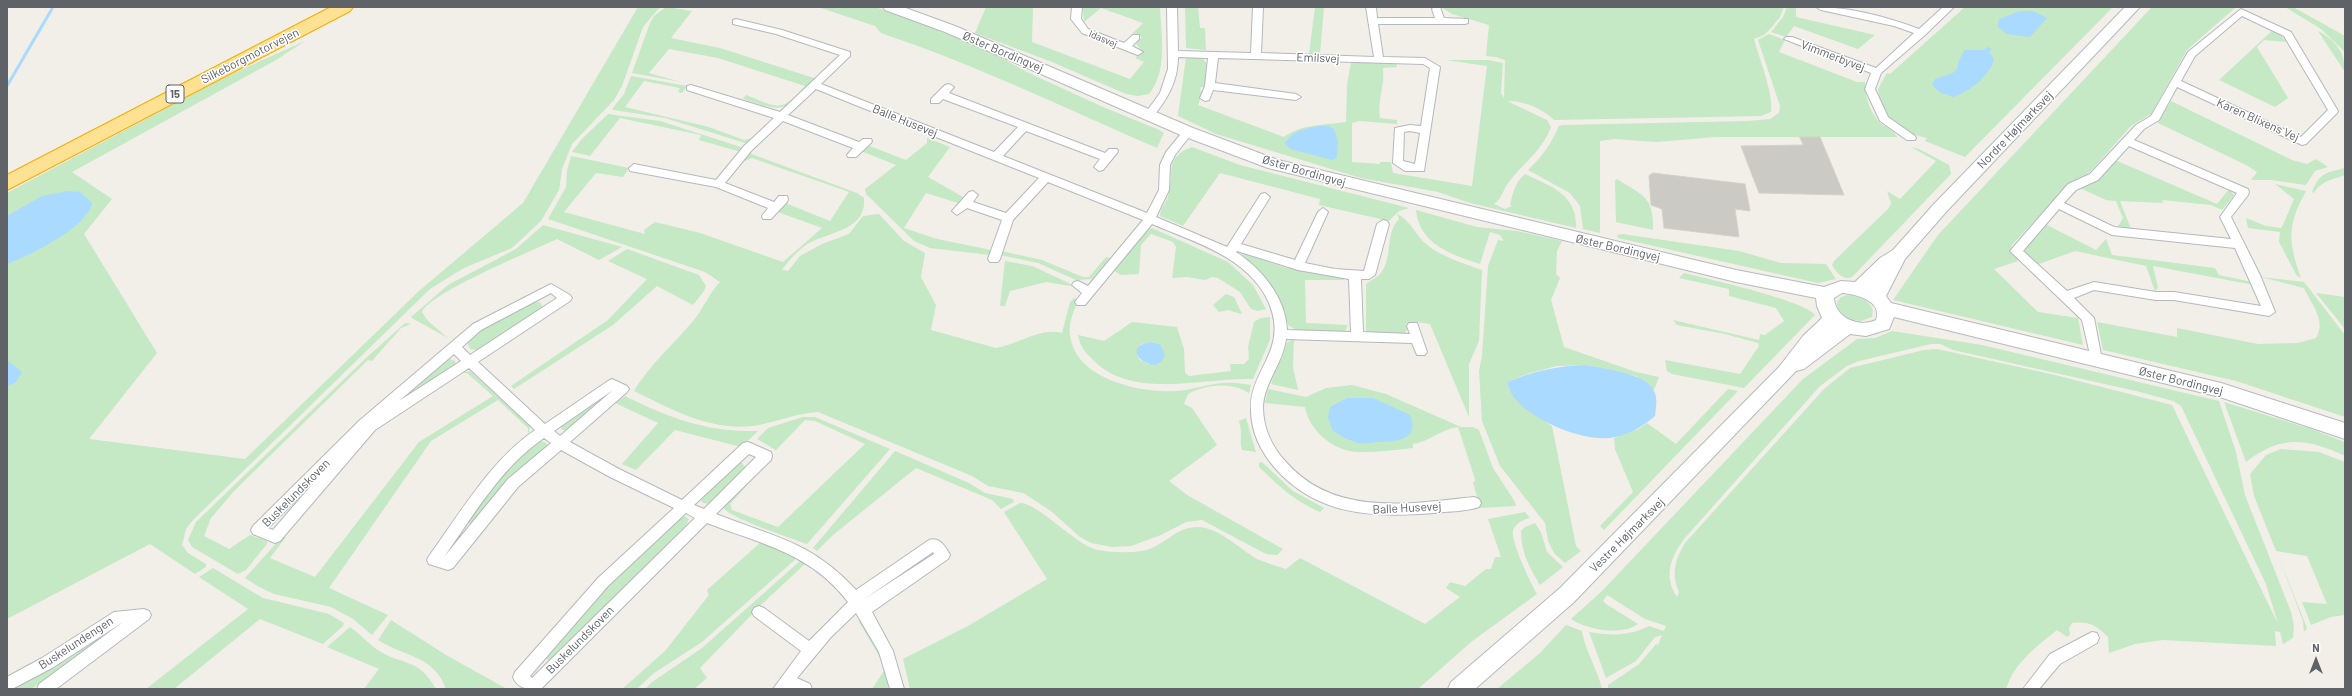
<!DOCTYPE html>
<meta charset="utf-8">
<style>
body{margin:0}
#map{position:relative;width:2352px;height:696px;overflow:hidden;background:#f1efe8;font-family:Barlow,sans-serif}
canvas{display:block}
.frame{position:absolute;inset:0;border:8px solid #5f6368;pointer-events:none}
.north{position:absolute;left:2296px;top:640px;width:40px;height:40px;-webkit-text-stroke:3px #fff;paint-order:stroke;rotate:0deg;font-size:11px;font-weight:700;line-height:16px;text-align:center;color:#5f6368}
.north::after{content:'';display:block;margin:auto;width:14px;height:18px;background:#5f6368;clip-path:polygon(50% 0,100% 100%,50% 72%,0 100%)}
</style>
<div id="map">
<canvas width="2352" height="696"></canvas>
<div class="frame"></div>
<div class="north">N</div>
</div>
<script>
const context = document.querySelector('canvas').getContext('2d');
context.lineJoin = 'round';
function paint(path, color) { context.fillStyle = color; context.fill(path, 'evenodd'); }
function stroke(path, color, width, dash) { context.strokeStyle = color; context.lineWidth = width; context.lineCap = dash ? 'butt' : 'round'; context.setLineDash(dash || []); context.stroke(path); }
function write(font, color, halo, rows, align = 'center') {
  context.font = font + ' Barlow,sans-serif'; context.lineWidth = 3; context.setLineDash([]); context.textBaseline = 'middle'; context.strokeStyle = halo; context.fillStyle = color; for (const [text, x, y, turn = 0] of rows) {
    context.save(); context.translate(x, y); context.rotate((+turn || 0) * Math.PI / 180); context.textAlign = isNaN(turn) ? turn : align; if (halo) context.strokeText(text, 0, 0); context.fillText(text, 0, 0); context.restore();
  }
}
paint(new Path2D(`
 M638,7H660L643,27L622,86L614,100L572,144L562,169L559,190L541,221L512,248L464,268L430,289L193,520L186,529L182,545L188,553L206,564V567L195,574L150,544L7,619V193L225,77L305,41L276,60L72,172L112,199L84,234L157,353L89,439L245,459L419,291L523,203Z
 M666,7L692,11L671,38L720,48L817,79C782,111 789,114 743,99L746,95C778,107 780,114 805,86L718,58L669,49L649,73L681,82L632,73L650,23L654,16Z
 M818,7H875L914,21L987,50L1029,73L1103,107L1157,129L1164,133L1157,148C1065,108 976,65 881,33L875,26Z
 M986,7H1033L1032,42L1130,79L1144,62L1135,58L1142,51L1136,44L1142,37L1132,34L1143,23L1101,8L1084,22L1083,9L1085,7H1160C1161,36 1168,70 1149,94L1138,96L1126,94L1052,62L975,33Z
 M1185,7H1198L1200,28H1205L1206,50L1186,48Z
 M1315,7H1324L1320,54H1309Z
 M1441,7H1784L1780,17L1771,28L1764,35L1754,39C1759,58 1774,95 1771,112L1761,116L1554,120C1542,108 1524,101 1507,101L1547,120L1551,127C1542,151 1524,162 1509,182C1503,189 1502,199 1494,204L1505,209L1512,206L1510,205C1513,193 1515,182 1525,174C1552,187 1577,194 1576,228L1470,203L1438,192L1361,178L1216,134L1178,116L1186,57H1201L1208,65L1205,87H1201L1200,91L1203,92L1198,105L1284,137C1302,124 1325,125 1346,122L1347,85L1351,62H1396L1397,67L1383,68C1385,85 1377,101 1380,118L1397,120V124L1359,121L1352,123V162L1380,164V162H1391L1393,173L1472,186L1487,66L1446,60H1488L1503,63L1501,93L1504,98L1505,60L1496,57L1486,56L1489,25L1452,14Z
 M1787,7H1796V17L1875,35L1858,49L1794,26L1786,37L1771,32L1783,17Z
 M1965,7H2113L1965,157L1925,141L1927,138L1911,134L1890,119L1879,96L1878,89L1887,73L1890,74Z
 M2152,7H2236L2187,50L2151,114L2131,126L2090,172L2068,185L2011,246L2018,261L1994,269L2038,312L2078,318L2083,345L1893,300L1938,235Z
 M2285,7H2293L2345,36V52L2321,29Z
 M2274,29L2287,42L2264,40L2257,47L2288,98L2275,107L2219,80Z
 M2318,31C2336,40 2345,53 2345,72Z
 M1769,34L1785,40L1779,52L1857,82H1865C1864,94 1870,111 1878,121C1883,127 1894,129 1897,137H1716L1656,142L1615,139L1600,141V233L1583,229L1580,206L1570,193L1528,170C1542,157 1551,144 1559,126L1562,125L1748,121L1770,119L1779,113L1780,106L1758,40Z
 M631,76L687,86L682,93L678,92L680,88L644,81L625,107L709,127L744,140L753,138L748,144L665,118L614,110L612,109L624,94Z
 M2171,101L2292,160L2307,164L2316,159L2328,167L2315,171L2306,185L2271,180H2251L2257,172L2246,165L2158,123Z
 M608,114L660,121L744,148L741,152L699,140L701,135L620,118L590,156L572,152L581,140Z
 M927,138L950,147L928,177L963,197L958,203L926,193L904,228L937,239L991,250L990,255L930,248L914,241L866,194L865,189L896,165L861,151L867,145L906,160L927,143Z
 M1192,147L1240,165L1409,208L1399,211L1389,221L1319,205L1320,199L1220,173L1183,226L1160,216C1160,208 1166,204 1168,196C1175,175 1163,157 1192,147Z
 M1911,147L1919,149L1949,165L1951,174L1852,277C1843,281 1836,272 1832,265L1834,261L1889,208L1891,203L1887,191L1900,199L1936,161Z
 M749,153L857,193L864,198C867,229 831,232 811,242C801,247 788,261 782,270L788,271L800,256L822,244L849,234L863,216L879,214L904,241L925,253L921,277L936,305L931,330L996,348C1017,345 1040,327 1062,333L1070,302L1074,298L1078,300C1074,310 1068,324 1070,335C1075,379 1139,393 1176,391C1192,390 1208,384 1224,383C1233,382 1242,384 1251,385L1249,393C1231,382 1207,384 1188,394L1184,404L1192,408L1217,445L1169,481L1187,495L1283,549L1277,555L1266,554L1202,520L1186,522L1161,535L1131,546L1112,547L1091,543L1080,537L1051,511L1023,493L988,486L972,476L818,412C797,413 779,421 759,425C713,433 673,410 634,391C650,364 674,344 694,320C704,308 709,293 720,282L705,272L548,219L566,187L567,171L571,156L629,168L623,177L596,173L564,212L645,234L644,230L655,222L700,233L783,262L822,228L775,211L783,202L830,221L849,192L752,158L740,163Z
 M2115,160L2217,204L2229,189L2234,195L2222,210L2211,205L2162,200L2163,203L2120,201L2131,229L2117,228L2123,218L2116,201L2106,200L2080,188Z
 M2345,168V175C2332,180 2322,180 2314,193L2312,192C2320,172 2326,173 2345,168Z
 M1617,179C1643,196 1654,196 1653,230L1616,222L1615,180Z
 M2275,184L2306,191C2287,225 2288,242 2301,278L2297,276L2279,242L2280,232L2248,228L2246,218L2266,226L2281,228L2283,225L2294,199Z
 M1416,210L1477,227L1517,231L1562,241L1557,251L1556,274L1560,278L1551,300L1564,347L1636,372L1659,377L1654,390L1636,376L1586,365L1557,366L1530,373L1507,382L1529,411L1552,426L1576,546L1581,551L1565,563L1554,553L1548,541L1545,523L1500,466L1482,421L1479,371L1482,356L1488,266L1498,240L1504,241L1500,235L1490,232L1480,264C1452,255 1419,244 1416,210Z
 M1397,214C1410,220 1414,233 1425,243C1441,257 1463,263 1482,270L1479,341L1469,364V417L1430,324L1416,322L1406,324L1407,329L1404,335L1366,334V284C1370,281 1376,278 1379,275C1394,260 1384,234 1399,219Z
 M2045,224L2096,250L2106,239L2112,255L2215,268L2219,275L2252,282L2254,285L2153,266L2158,288L2155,291L2146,266L2075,251L2036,265L2026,256L2024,249Z
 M543,225L622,247L599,260L557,239C532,251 431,292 422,312L428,321L448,338L412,318L411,317L448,285L516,249Z
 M1152,228L1228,262L1253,285L1266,309L1258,311L1251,309L1240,292L1218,278L1212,277L1205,280L1187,277L1172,278L1176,247L1173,242L1151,234L1141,245L1139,274L1121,275L1113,270L1144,231Z
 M1622,234L1739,251L1781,263L1826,264L1836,279L1818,283L1618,238L1617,235Z
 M627,249L699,275L706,286L704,291L693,305L657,286L613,325L514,389L511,386L608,320L647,279L608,261Z
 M1001,251L1042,260L1083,277H1089L1106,257L1110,258L1092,279L1076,280L1038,263L1000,255Z
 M1241,254H1245L1286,268L1344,277V280H1305L1306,323L1348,325L1344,333L1298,331L1288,325C1281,296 1265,274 1241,254Z
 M1005,261L1032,266L1071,284L1070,286L1046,282L1010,291L1005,306H1000Z
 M1684,273C1705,278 1806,301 1815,315L1744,388L1672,374L1667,371L1665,360L1740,374L1759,346L1758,343L1725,334L1677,325L1673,320L1759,340L1760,334L1765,335L1784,321L1776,308L1729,296V289L1679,278Z
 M2261,277L2304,282L2345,335V417L2236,381L2103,350L2097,322L2177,337V328L2258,344L2298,343L2316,338C2327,321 2311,304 2304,288Z
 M2316,293L2345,297V329Z
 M1226,294L1234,297L1242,314L1228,310L1219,312L1213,305Z
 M1848,295C1859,296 1870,300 1873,311L1872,317L1861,321C1850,320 1836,315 1837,302L1841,297Z
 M533,302H540L542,306L540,311L478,350L470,349L466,339L473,333Z
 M1270,317V340L1253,379C1202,377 1132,401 1092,359C1084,351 1080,346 1078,335L1104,341L1132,322L1177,327L1184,349L1185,373L1189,376L1231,371L1230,364H1244L1249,359L1248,347L1254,322L1261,318ZM1150,342L1160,344L1148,364L1140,360L1137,355L1141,344Z
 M405,323L411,324L401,328L372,361L368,360L234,491L211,518L204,536L229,549L250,535L267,541V544L246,570L238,574L192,547L188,540L196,522L365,359Z
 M1892,331L1982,345L2219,401L2236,452L2245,495L2291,612L2294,626L2293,638L2283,644L2280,632L2275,631L2276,646L2163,640L2135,644L2109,653L2108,637C2096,625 2089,621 2072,623L2069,628L2070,635L2067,637L2057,630C2036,647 2014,663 2006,689H1608V685L1639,664L1657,643V647L1662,635L1655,637L1636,661L1606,678L1589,632C1611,636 1629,636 1649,626L1664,631L1666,626L1645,619L1607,595L1603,601L1606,604L1638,624C1621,636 1588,630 1571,619L1602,591L1803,379L1857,339L1875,338ZM1931,344H1940L1953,350L2136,391L2173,401L2181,406L2266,584L2278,624L2172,405L2055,375L1937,349L1924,350L1850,368L1824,389L1685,543C1675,560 1671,573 1679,592L1677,597C1663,576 1671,557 1684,539L1820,386L1847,366L1859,361Z
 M1294,339L1293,367L1298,390L1271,384L1285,344Z
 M449,359L455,361L456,364L380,415L438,364Z
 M470,371L530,426L528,436L525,439L528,433V428L498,400L431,441L329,588L388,615L372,635L353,619L331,607L274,594L259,587L245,578L280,539L286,537L270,558L315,577L419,442L493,396L467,373H460Z
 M1352,385L1386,394L1461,427H1473L1479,430L1493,468L1515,502L1516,506L1480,508L1473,482L1475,481L1474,476L1458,427C1441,429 1429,442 1413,444V448C1396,450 1378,452 1361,452C1335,453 1309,431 1305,407L1265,403L1268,389L1306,397L1326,388Z
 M1728,389L1738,391L1604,530L1600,526L1633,492L1615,449L1614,438L1639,429L1647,423L1676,444Z
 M625,396C671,419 707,432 758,431L741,447L675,430L636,470L622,464L658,423L615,403Z
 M596,400L600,401V404L569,430H562L560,425Z
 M2224,402L2311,429L2345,442V456C2306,438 2281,435 2246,462Z
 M803,417H815L890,449L807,544C792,538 728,518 723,507L759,472L730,504L732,510L778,527L865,444L815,421L805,420L776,450L757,439L768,428Z
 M1246,418L1256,452L1242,450C1239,441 1243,433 1239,421Z
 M540,440L547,444L546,451L491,504L485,507L472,523L464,524L504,468Z
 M2281,449L2319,452L2345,462V615L2331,617L2311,625L2302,602L2327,604L2307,556L2276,551L2254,496L2250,474L2266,455Z
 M895,451L969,483L985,493L1013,499L1014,502L1001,509L992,500L916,468L833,535L817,551L813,548Z
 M741,462L747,469L710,504L703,503L700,499L736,463Z
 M1262,462L1293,491L1324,508L1320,512C1293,500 1280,487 1259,467V463Z
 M1020,503C1038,503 1073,542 1094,549C1108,553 1139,554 1152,548C1167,541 1180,526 1199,527C1219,528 1240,549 1257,559C1266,563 1277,566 1286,569L1300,558L1425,624L1460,597L1446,588L1450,582L1465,586L1486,569H1491L1495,557H1501L1488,519L1525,512L1530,518C1524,519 1516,523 1513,530C1510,540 1531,584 1537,594L1471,642L1418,689H910L903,659L968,626L1047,579L1004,512Z
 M682,515L689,519L687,524L588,626C572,634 566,652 551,661L548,660L545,657L589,602Z
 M1535,523L1541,532L1547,552L1563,567L1540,585C1529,567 1521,552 1521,531L1525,527Z
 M760,543L798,557L702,642L654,673L637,689H622L665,651L709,595L707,590Z
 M2278,555L2307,628L2304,632L2303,621Z
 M800,561L806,563L762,604L700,668L707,678L694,689H645L652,682L702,648Z
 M213,568L263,598L329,614L344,623L343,626L323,644L260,619L174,689H146L248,609L199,577Z
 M391,620L446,655L507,689H446C434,655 404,657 378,640Z
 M858,620C877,626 886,671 892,689H872L884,671L879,656Z
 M1566,625L1582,631C1585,651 1597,668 1602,689H1497L1540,653Z
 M350,627C359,633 367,642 376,649C403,667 417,656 436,689H364L379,669L327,647Z
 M96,639L93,645L51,680H43L32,689H7Z`), '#c5e8c5');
paint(new Path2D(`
 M2020,11H2033L2047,18L2030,37L2007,34L1998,27L1999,19Z
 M1988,47L1992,49L1989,52L1994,59C1990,76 1969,92 1953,97L1939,92L1932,85L1935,79C1968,69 1950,72 1965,50H1984Z
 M1320,126H1329L1334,129L1338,141L1337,157L1333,160L1290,149L1285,143C1294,130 1304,129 1320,126Z
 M69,191L80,192L92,203C88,227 29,256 7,264V216L42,196Z
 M1150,342L1160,344L1165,355L1161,362L1155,365C1137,363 1127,346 1150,342Z
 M7,360L22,372L15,383L7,386Z
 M1586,365C1603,369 1647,373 1654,391C1658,399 1656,407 1655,416C1643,426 1631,434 1615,437C1586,444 1530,420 1513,396C1510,392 1509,387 1507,382C1535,371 1556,366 1586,365Z
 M1347,398H1373L1410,415C1421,440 1395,442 1377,442C1371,443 1364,444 1358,443C1348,440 1341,436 1333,431L1328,418L1330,407Z`), '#aadaff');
stroke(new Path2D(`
 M7,86L53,7`), '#aadaff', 3);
const building = new Path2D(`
 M1800,137H1820L1844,195L1759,193L1741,146L1803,145Z
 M1653,173L1745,184L1750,211L1735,209L1739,237L1664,228L1662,209L1651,205L1649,176Z`);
paint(building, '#cccac5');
stroke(building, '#d6d1c6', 1);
const street = new Path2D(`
 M1072,7H1082L1081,19L1088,29L1124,43L1133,35H1139V39L1132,46L1143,52L1138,55L1135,54L1082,33L1071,19Z
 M1167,7H1177L1178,51L1251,53L1253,7H1263L1261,53L1374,57L1366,7H1376L1377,18H1435L1432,9L1434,7H1440L1444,18L1468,19V23L1465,24H1378L1383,57L1425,58L1440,67L1424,171H1405L1393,163L1395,128L1410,125L1421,126L1430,68L1423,64L1218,58L1215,83L1296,94L1301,97L1296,100L1213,90L1209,100L1205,101L1200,98L1205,86L1208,58L1178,57C1178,82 1167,99 1153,117H1145L1144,115L1160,93L1168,69ZM1410,131L1420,133L1415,164L1403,161L1404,132Z
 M1816,7C1850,7 1887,17 1919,29L1943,7H1954L1925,35L1881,73L1875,89L1888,117L1915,136L1916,138L1915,140H1907L1880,121L1865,89L1871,73L1784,39L1786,37H1792L1876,68L1914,33L1894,26L1821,10Z
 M2241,9L2291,32L2338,111L2337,113L2306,144L2302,145L2177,87L2159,120L2144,129L2134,140L2248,189L2249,192L2248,195L2231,217L2260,275L2275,312L2269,316L2174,300H2156L2094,290L2074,298L2094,318L2102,360L2100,363H2092L2082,320L2010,251L2068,184L2090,174L2136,125L2151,116L2188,52ZM2242,16L2284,36L2328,110L2301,137L2181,81L2195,56ZM2129,146L2237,193L2220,217L2231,239L2114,227L2064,203L2076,190L2098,180ZM2059,209L2112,235L2235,248L2261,306L2174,292H2156L2094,282L2067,291L2023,251Z
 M736,19L782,30L850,52V56L821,84L994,152L1018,127L943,99L939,103H931V99L945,85L949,84L954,87L949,93L1105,153L1109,149H1117L1118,151L1117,153L1103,170L1099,171L1094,167L1100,159L1026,131L1003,156L1147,213L1159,190L1160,165L1166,152L1184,130H1192L1193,132L1175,155L1170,165L1169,190L1156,217L1227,247L1261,194L1265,193L1270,197L1241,244L1295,260L1318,212L1323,208L1328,212L1305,263L1335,269L1364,271L1377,224L1383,220L1387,221L1389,224L1375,275L1369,279H1361L1363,332L1410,334L1407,326L1409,323H1417L1427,352L1425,355H1417L1412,343L1286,339C1283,363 1264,383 1263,407C1263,428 1272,447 1286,462C1334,517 1409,504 1474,497L1479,499L1481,503L1479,507C1465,512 1448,511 1434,513C1374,518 1317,516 1275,468C1261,452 1251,432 1251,410C1249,370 1289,351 1269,303C1249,257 1194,242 1152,224L1085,305H1077L1075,302L1082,293L1072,285L1074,282L1078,281L1088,286L1143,220L1048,182L1013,220L1000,259L998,262H990L988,259L1002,220L967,208L957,215L952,211L969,192L973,191L978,195L973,202L1006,213L1039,178L848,102L816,89L788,115L859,142L863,139H871L872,141L871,143L856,157H848L847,155L853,148L783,121L752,150L725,183L774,202L779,196H787L788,199L787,202L771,219H763L762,216L768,208L716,187L630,171L629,168L634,164L716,180L744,146L774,118L687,90V86L691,85L780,112L840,55L776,34L733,24V20ZM1237,251L1298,270L1349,279L1351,332L1287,330C1286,298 1262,269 1236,252Z
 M551,284L570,295L572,298L570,301L478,362L545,424L608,381L612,379L627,386L629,389L627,392L570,442L619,469L682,500L743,443L748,442L771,452L772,456L771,460L716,514C774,537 811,541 856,590L929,540C939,536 946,547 950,555L948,559L872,612L893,651L904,689H890L879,652L856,613L831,637L797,678L810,684L812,689H773L801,651L754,616L752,612L754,608L759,606L764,608L809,641L848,602C811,553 761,544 707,523L541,689C529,689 518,690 513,677L515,672L598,578L674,508L610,477L561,450L518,487L453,568L448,570L429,564L427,560L429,556C461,512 490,461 535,430L469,368L375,430L280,541L275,543L253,534L251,530L253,526L360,420L473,324ZM551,293L557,298L470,355L462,347L481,330ZM454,354L461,361L399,401ZM613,390L560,436L554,431ZM544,438L551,443L508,479L444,557C474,515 501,467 544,438ZM749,454L756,457L704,509L694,505ZM316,480L273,530L268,528ZM686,513L695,518L532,678L530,676L608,586ZM933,552L934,554L863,600Z
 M144,609L149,611L151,615L149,619L56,689H37L39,684L123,622L52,668L12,689H7V677L42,658L114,612Z
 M2092,632L2097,633L2099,638L2097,643L2060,664L2039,689H2023L2050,654Z`);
const secondary = new Path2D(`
 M883,7H903L955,26L1193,128L1278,160L1736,270L1824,287L1841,281L1855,282L1880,258L1893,250L1934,204L2125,7H2140L1946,212L1905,259L1886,296L1891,303L2221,383L2345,423V439L2220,397L1894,317L1889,329L1866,336L1850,334L1804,369L1796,371L1574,602L1475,689H1448L1451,682L1560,588L1779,367L1803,336L1822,318L1817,306L1816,298L1736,282L1268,168L1183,136L945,32L885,10ZM1842,293C1856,294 1883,301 1876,320C1859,328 1835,318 1834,298Z`);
const highway = new Path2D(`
 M331,7H353L350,11L7,190V175Z`);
stroke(street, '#b5b8bc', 2);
stroke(secondary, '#b6babf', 2);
stroke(highway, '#f9ab00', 2);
paint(street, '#fff');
paint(secondary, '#fff');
paint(highway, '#fde293');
write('10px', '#5f6368', '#fff', [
 ["Idasvej",1103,39,23]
]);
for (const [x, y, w] of [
 [175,94,18]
]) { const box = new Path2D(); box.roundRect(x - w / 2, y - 9, w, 18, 3); context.fillStyle = '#fff'; context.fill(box); stroke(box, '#5f6368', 1); }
write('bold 11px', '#5f6368', null, [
 ["15",175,94]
]);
write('12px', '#5f6368', '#fff', [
 ["Øster Bordingvej",1003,52,23],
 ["Silkeborgmotorvejen",250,56,-27],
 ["Vimmerbyvej",1833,56,21],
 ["Emilsvej",1318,58,2],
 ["Karen Blixens Vej",2258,120,24],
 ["Balle Husevej",905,121,22],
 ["Nordre Højmarksvej",2015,130,-46],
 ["Øster Bordingvej",1304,171,16],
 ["Øster Bordingvej",1618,248,13],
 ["Øster Bordingvej",2181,381,14],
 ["Buskelundskoven",296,493,-45],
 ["Balle Husevej",1407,508,-3],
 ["Vestre Højmarksvej",1627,535,-45],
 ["Buskelundskoven",580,640,-45],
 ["Buskelundengen",76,643,-33]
]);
</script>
